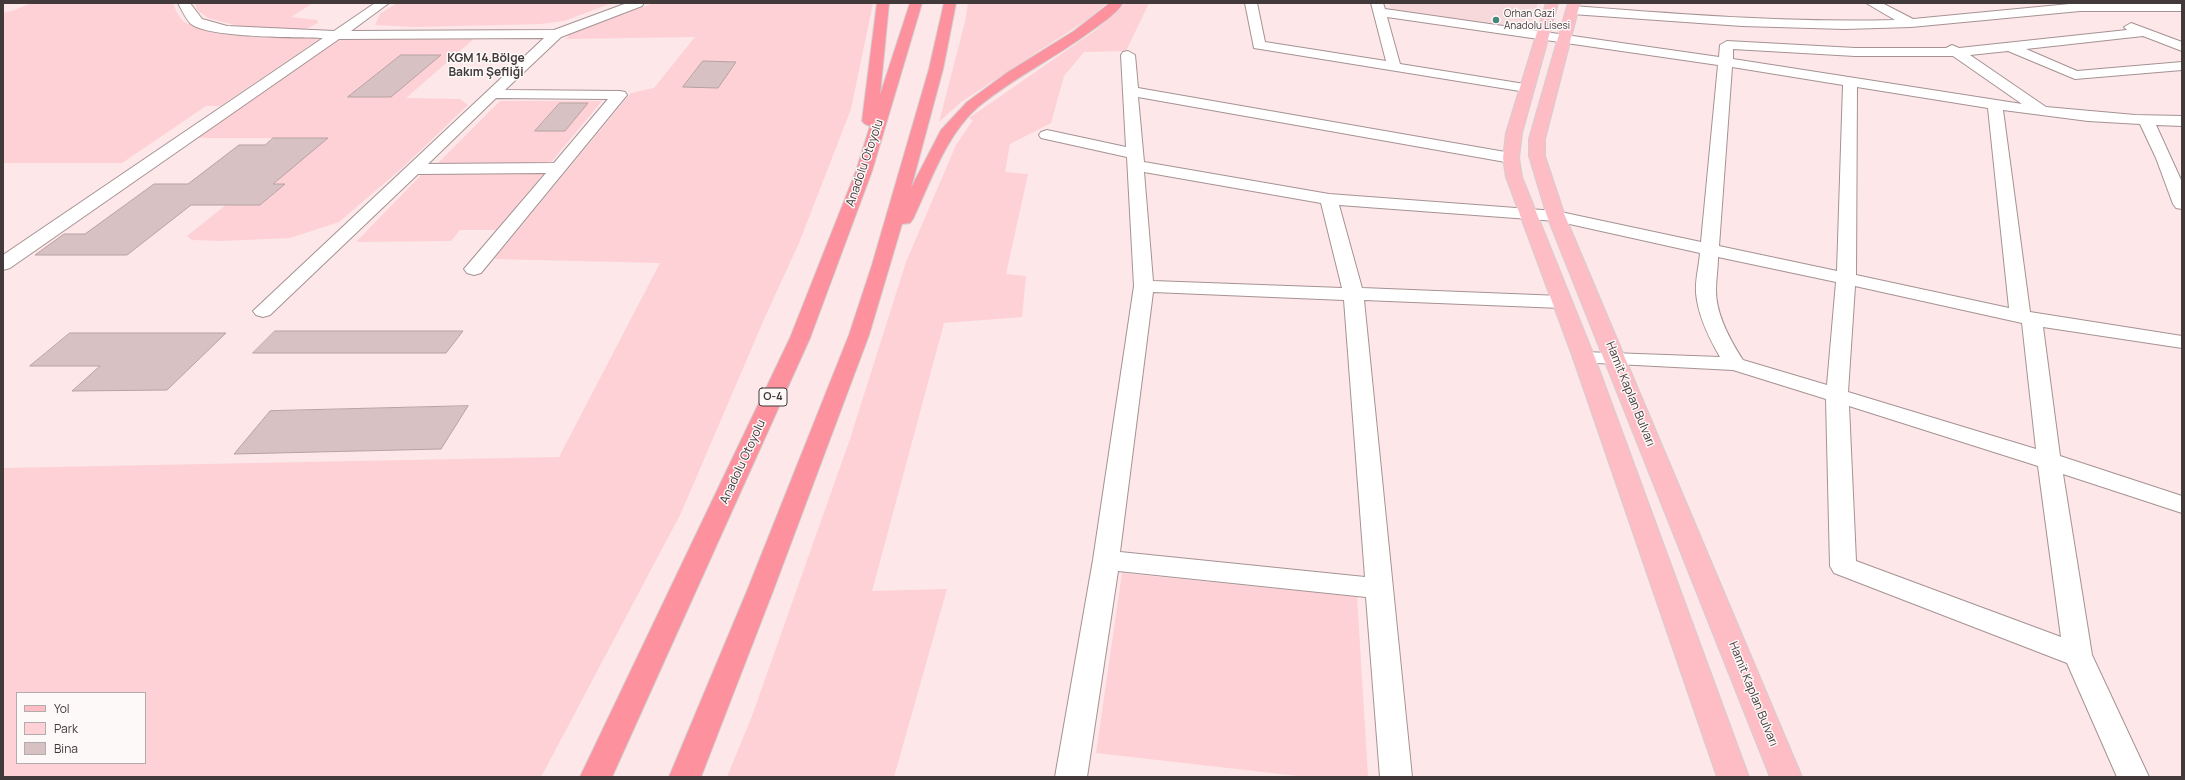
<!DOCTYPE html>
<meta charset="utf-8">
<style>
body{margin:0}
#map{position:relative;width:2185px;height:780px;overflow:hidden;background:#fde7e8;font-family:Manrope,sans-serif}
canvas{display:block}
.frame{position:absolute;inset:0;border:4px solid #42393a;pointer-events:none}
.legend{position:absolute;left:16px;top:692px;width:130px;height:72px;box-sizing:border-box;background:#fef9f9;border:1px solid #b3acad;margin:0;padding:5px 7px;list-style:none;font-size:12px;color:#42393a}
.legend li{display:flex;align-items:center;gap:8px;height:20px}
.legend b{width:20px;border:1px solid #b3acad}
</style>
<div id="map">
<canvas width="2185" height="780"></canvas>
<div class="frame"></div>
<ul class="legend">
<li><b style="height:5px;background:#febdc5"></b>Yol</li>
<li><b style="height:11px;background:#fdd1d5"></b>Park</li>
<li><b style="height:11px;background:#d7c1c2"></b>Bina</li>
</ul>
</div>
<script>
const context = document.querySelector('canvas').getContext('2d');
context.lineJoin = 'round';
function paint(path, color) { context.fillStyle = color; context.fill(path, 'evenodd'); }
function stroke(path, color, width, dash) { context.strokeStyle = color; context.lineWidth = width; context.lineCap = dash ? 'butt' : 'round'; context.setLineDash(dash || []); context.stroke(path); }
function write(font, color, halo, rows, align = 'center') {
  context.font = font + ' Manrope,sans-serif'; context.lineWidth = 3; context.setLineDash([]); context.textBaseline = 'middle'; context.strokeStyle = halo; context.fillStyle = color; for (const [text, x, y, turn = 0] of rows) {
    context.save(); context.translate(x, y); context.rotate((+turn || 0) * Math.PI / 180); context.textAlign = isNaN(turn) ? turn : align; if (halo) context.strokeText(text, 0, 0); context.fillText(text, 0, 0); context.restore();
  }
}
paint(new Path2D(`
 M1389,3H1538L1529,30L1391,10Z`), '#f8d9db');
paint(new Path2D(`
 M31,3H173C175,9 180,20 186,23C218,41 284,37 321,38L220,106H206L122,163H3V13L15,10Z
 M195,3H313L291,17L317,20L318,23L304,30L242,27L208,18L197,10Z
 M397,3H612L564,21L540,24L414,27L375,25L380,14Z
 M654,3H873L851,109L799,243L765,317L681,513L541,777H3V468L559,457L660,263L494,259L631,93L654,88L695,37L565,39L573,32ZM17,693H145V763H17Z
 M968,3H1107L1088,19L961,102L939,122L965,22Z
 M1126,3H1149L1126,51L1084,52L1064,76L1051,123L1010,144L1005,172L1028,174L1006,274L1026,276L1022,317L944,323L872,591L947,589L894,777H727L752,716L850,439L906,262L956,145L973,120L969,118L1096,30Z
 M476,37L406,98L460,99L468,105L401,169L339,222L290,238L221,241L192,240L187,236L226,205H260L285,184H272L327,138H197L340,38Z
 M500,101H602L552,161L542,163H438Z
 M544,173L496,230H460L451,241L356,242L422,174Z
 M1122,573L1357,597L1368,777H1307L1096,753Z`), '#fdd1d5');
const building = new Path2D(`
 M401,55H441L391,97H348Z
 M703,61L736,62L718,88L683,87Z
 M560,103H588L565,131H535Z
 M273,138H328L273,184H285L260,205H191L127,255H35L64,234H85L154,184H188L239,145H265Z
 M275,331H463L446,353H253Z
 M70,333H226L167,390L72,391L100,366H30Z
 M468,406L441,449L234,454L270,411Z`);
paint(building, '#d7c1c2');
stroke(building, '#b7a2a3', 1);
const minor = new Path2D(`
 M178,3H190L202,19L227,26L334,31L375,3H389L351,31L554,30L627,3H644L642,6L561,37L505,90L620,91L625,92L627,95L481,273L474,275L467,273L464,269L546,173L418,174L270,315L263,317L256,315L253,311L544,38L339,39L10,268L3,270V255L323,38C296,37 209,38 191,24C185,18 182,10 178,3ZM496,98L608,99L554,163L428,164Z
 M1245,3H1257L1265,42L1386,61L1371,3H1383L1385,9L1719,57L1720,45L1727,41L1855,48H1946L1952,45L1959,48L2127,30L2124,27L2131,23L2182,42V51L2143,36L2026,49L2077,71L2182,62V70L2075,79L2008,51L1970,55L2046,107L2135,115L2182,116V126L2156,125L2182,182V209L2176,208L2173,204L2156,158L2140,124L2088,121L2003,110L2030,312L2182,336V348L2043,327L2060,456L2182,496V513L2063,474L2092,655L2149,777H2117L2067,663L1834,573L1830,566L1826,399L1733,370L1577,362L1573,358L1577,354L1584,352L1720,357C1709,338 1698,316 1696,293C1695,280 1699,266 1700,253L1556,221L1339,205L1362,288L1561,296L1568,298L1571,302L1568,306L1561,308L1364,300L1412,777H1380L1366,597L1118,571L1087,777H1055L1093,560L1134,286L1127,157L1041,138L1039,135L1041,132L1047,130L1126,147L1121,55L1123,52L1128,51L1135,55L1138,88L1511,153L1517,155L1519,158L1517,161L1511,163L1138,97L1144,162L1329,194L1556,211L1701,242L1718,65L1387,17L1400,64L1531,85L1533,88L1531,91L1526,92L1254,48ZM1733,49L1855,56H1953L2022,104L1733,59ZM1732,67L1843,85L1837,271L1719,246ZM1857,87L1988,108L2009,308L1856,275ZM1144,172L1321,203L1342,288L1153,281ZM1718,257L1836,282L1827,385L1743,360C1730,340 1716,314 1716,291C1716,279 1718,268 1718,257ZM1855,286L2022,323L2036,449L1848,392ZM1153,292L1344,300L1365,577L1120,552ZM1849,406L2038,466L2061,637L1856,561Z
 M1866,3H1882L1913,19L2080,3H2182V11H2080L1911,27L1845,29L1742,26L1572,14L1566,10L1572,6C1680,14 1787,23 1895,20Z`);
const major = new Path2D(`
 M1546,3H1558L1522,133L1519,158L1522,177L1595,358L1749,777H1717L1573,358L1506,177L1503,158L1506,133Z
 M1568,3H1580L1545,139V156L1565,216L1802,777H1770L1547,216L1529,156V139Z`);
const highway = new Path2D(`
 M877,3H889L880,95L910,3H922L872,171L810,338L612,777H580L790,338L856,171L870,126L865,124L862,121Z
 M944,3H956L943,69L911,188L941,130L967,102L1008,72L1074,31L1110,3H1123C1116,14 1102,23 1091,31C1055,58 1013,78 978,107C946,135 931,181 913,219L910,223L902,224L869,335L773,591L701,777H669L747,591L849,335L872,265L929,69Z`);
stroke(minor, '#a69293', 2);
stroke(major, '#d2cfd0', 2);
stroke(highway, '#d2cfd0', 2);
paint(minor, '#fff');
paint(major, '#febdc5');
paint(highway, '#fd919e');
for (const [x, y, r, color] of [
 [1496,20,4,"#458779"]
]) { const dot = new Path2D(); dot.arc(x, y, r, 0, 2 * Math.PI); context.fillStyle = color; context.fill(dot); stroke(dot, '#fef9f9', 1.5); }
write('10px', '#42393a', '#fef9f9', [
 ["Orhan Gazi",1504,14],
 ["Anadolu Lisesi",1504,26]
], 'left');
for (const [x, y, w] of [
 [773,397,28]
]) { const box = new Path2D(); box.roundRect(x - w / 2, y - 9, w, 18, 3); context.fillStyle = '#fef9f9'; context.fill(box); stroke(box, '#42393a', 1); }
write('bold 11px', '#42393a', null, [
 ["O-4",773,397]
]);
write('bold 12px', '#42393a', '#fef9f9', [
 ["KGM 14.Bölge",486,59],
 ["Bakım Şefliği",486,73]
]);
write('12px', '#42393a', '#fef9f9', [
 ["Anadolu Otoyolu",865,163,-71],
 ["Hamit Kaplan Bulvarı",1630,394,68],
 ["Anadolu Otoyolu",743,462,-65],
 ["Hamit Kaplan Bulvarı",1753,694,68]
]);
</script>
